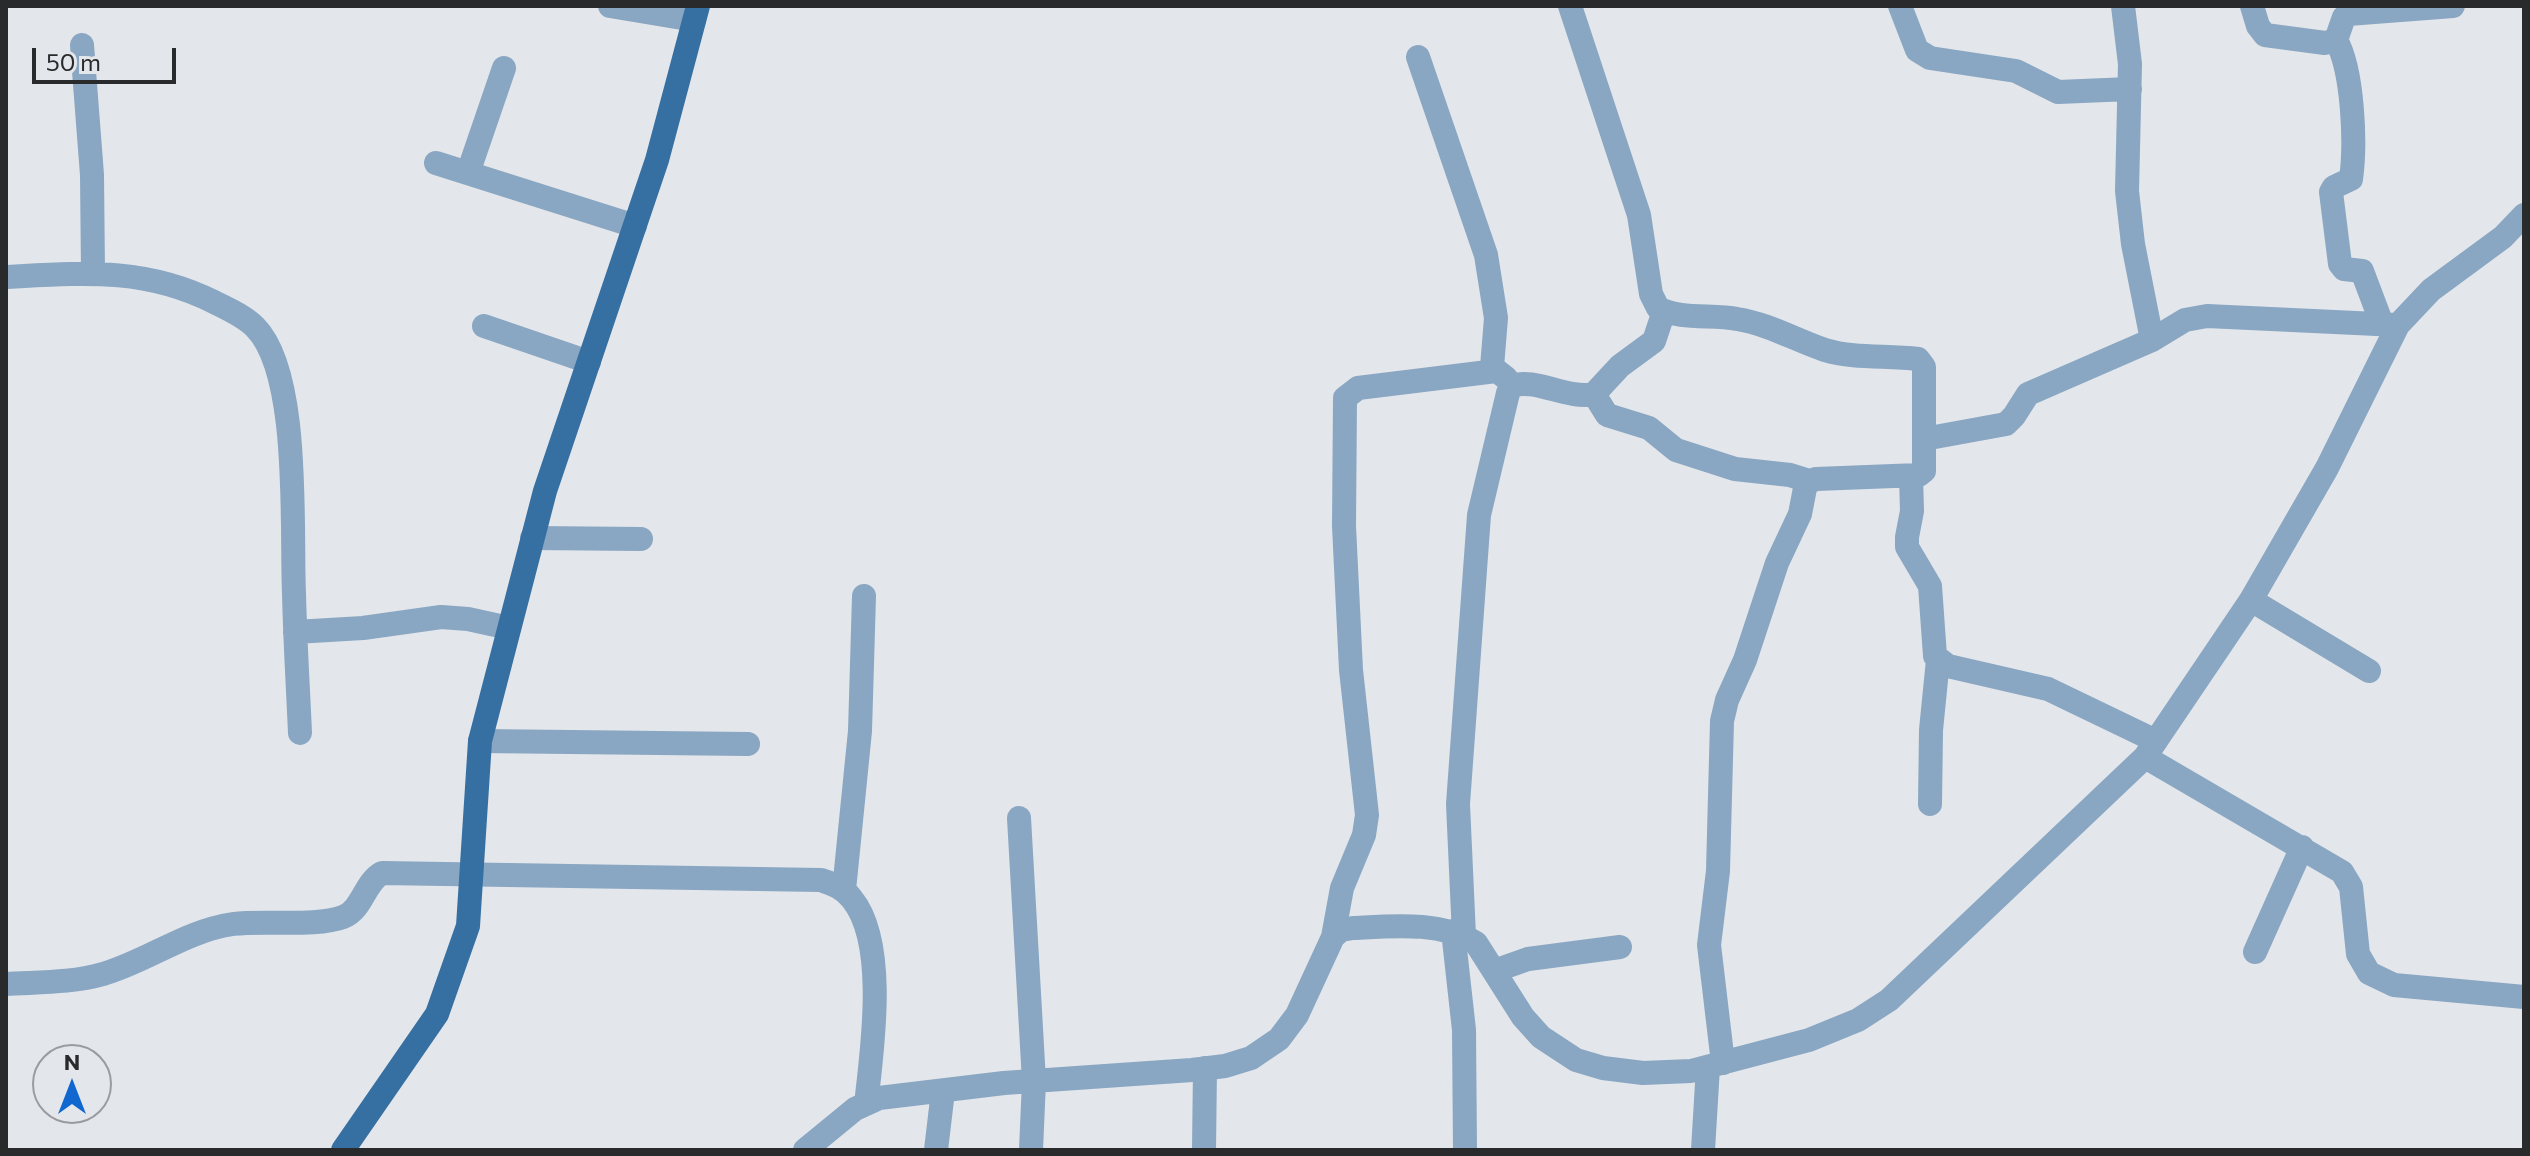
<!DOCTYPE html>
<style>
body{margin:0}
#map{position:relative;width:2530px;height:1156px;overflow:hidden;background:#e3e6ea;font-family:Commissioner,sans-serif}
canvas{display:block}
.frame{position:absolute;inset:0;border:8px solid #292a2b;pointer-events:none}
.north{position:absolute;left:32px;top:1044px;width:80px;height:80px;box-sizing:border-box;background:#e3e6ea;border:2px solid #999b9e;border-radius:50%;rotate:0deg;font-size:22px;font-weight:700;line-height:32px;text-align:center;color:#292a2b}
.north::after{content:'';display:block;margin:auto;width:28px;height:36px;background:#1067d0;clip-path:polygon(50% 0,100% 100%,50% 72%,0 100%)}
.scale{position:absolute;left:32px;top:48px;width:144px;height:36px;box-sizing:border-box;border:4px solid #292a2b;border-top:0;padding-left:10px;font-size:24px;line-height:28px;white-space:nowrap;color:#292a2b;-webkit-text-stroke:6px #e3e6ea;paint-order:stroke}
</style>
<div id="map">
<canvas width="2530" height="1156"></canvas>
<div class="frame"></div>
<div class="north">N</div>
<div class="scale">50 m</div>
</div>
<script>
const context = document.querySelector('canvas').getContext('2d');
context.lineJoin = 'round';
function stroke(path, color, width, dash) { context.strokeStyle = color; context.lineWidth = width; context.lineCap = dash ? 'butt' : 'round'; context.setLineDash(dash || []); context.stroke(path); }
stroke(new Path2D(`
 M610,6L694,20
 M1570,6L1639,215L1651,294L1658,308C1680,320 1713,314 1737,319C1769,324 1795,340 1825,350C1855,359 1887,355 1918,359L1924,367V471L1919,475L1816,479L1806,483L1800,514L1777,563L1745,660L1727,700L1722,721L1718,871L1709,945L1723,1063
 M1900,6L1917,50L1930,58L2016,71L2058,92L2130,89
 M2123,6L2130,64L2127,191L2133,244L2152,340
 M2252,6L2258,26L2265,35L2325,43L2336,40L2344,17L2348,14L2453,6
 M2336,40C2353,70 2356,143 2351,179L2334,187L2331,192L2340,264L2344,269L2362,271L2382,324
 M82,45L92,175L93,273
 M1418,57L1486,255L1496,318L1492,367L1506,378
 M436,163L635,226
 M468,173L504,68
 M6,277C82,273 144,267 214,302C228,309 244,316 255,327C301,373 291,530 294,593C295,640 298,687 300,733
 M484,326L589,362
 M1594,394L1607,415L1649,428L1676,450L1735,469L1790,475L1809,481
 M1924,439L2006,424L2014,416L2028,394L2152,340L2185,320L2207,316L2398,325
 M1911,476L1912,511L1907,537V547L1930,586L1935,656L1948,666L2048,689L2156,741
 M532,538L641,539
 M2251,600L2369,671
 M295,632L363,628L441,617L468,619L509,628
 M480,741L748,744
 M2145,757L2342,872L2351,887L2358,954L2369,973L2394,985L2524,997
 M1930,804L1931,730L1938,660
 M1019,818L1034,1081L1031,1150
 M844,890L860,731L864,596
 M1453,931L1464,1030L1465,1150
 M1464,936L1458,804L1479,515L1508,393L1512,386C1534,377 1568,400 1594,394L1620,366L1654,341L1664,311
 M1333,937L1342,888L1364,835L1367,815L1351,670L1344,526L1345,398L1358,388L1496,371
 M2255,952L2302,847
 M1494,971L1528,959L1620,947
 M6,984C38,982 72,983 103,974C148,961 185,931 233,924C263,920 317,927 343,917C363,909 364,883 382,873L821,880C833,884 844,888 852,899C888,943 872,1051 866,1104
 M805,1150L855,1109L879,1098L1004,1083L1192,1070L1225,1066L1251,1058L1279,1039L1297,1015L1333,937L1341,930L1353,928C1393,926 1440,921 1476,943L1523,1017L1541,1037L1576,1060L1603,1068L1643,1073L1691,1071L1809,1040L1858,1020L1889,1000L2145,757L2251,600L2327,468L2398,325L2431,290L2503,237L2524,215
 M936,1150L943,1091
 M1204,1150L1205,1068
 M1703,1150L1708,1067`), '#89a6c2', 24);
stroke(new Path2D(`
 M343,1150L437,1014L468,926L480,741L545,491L657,160L698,6`), '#366fa1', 24);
</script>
